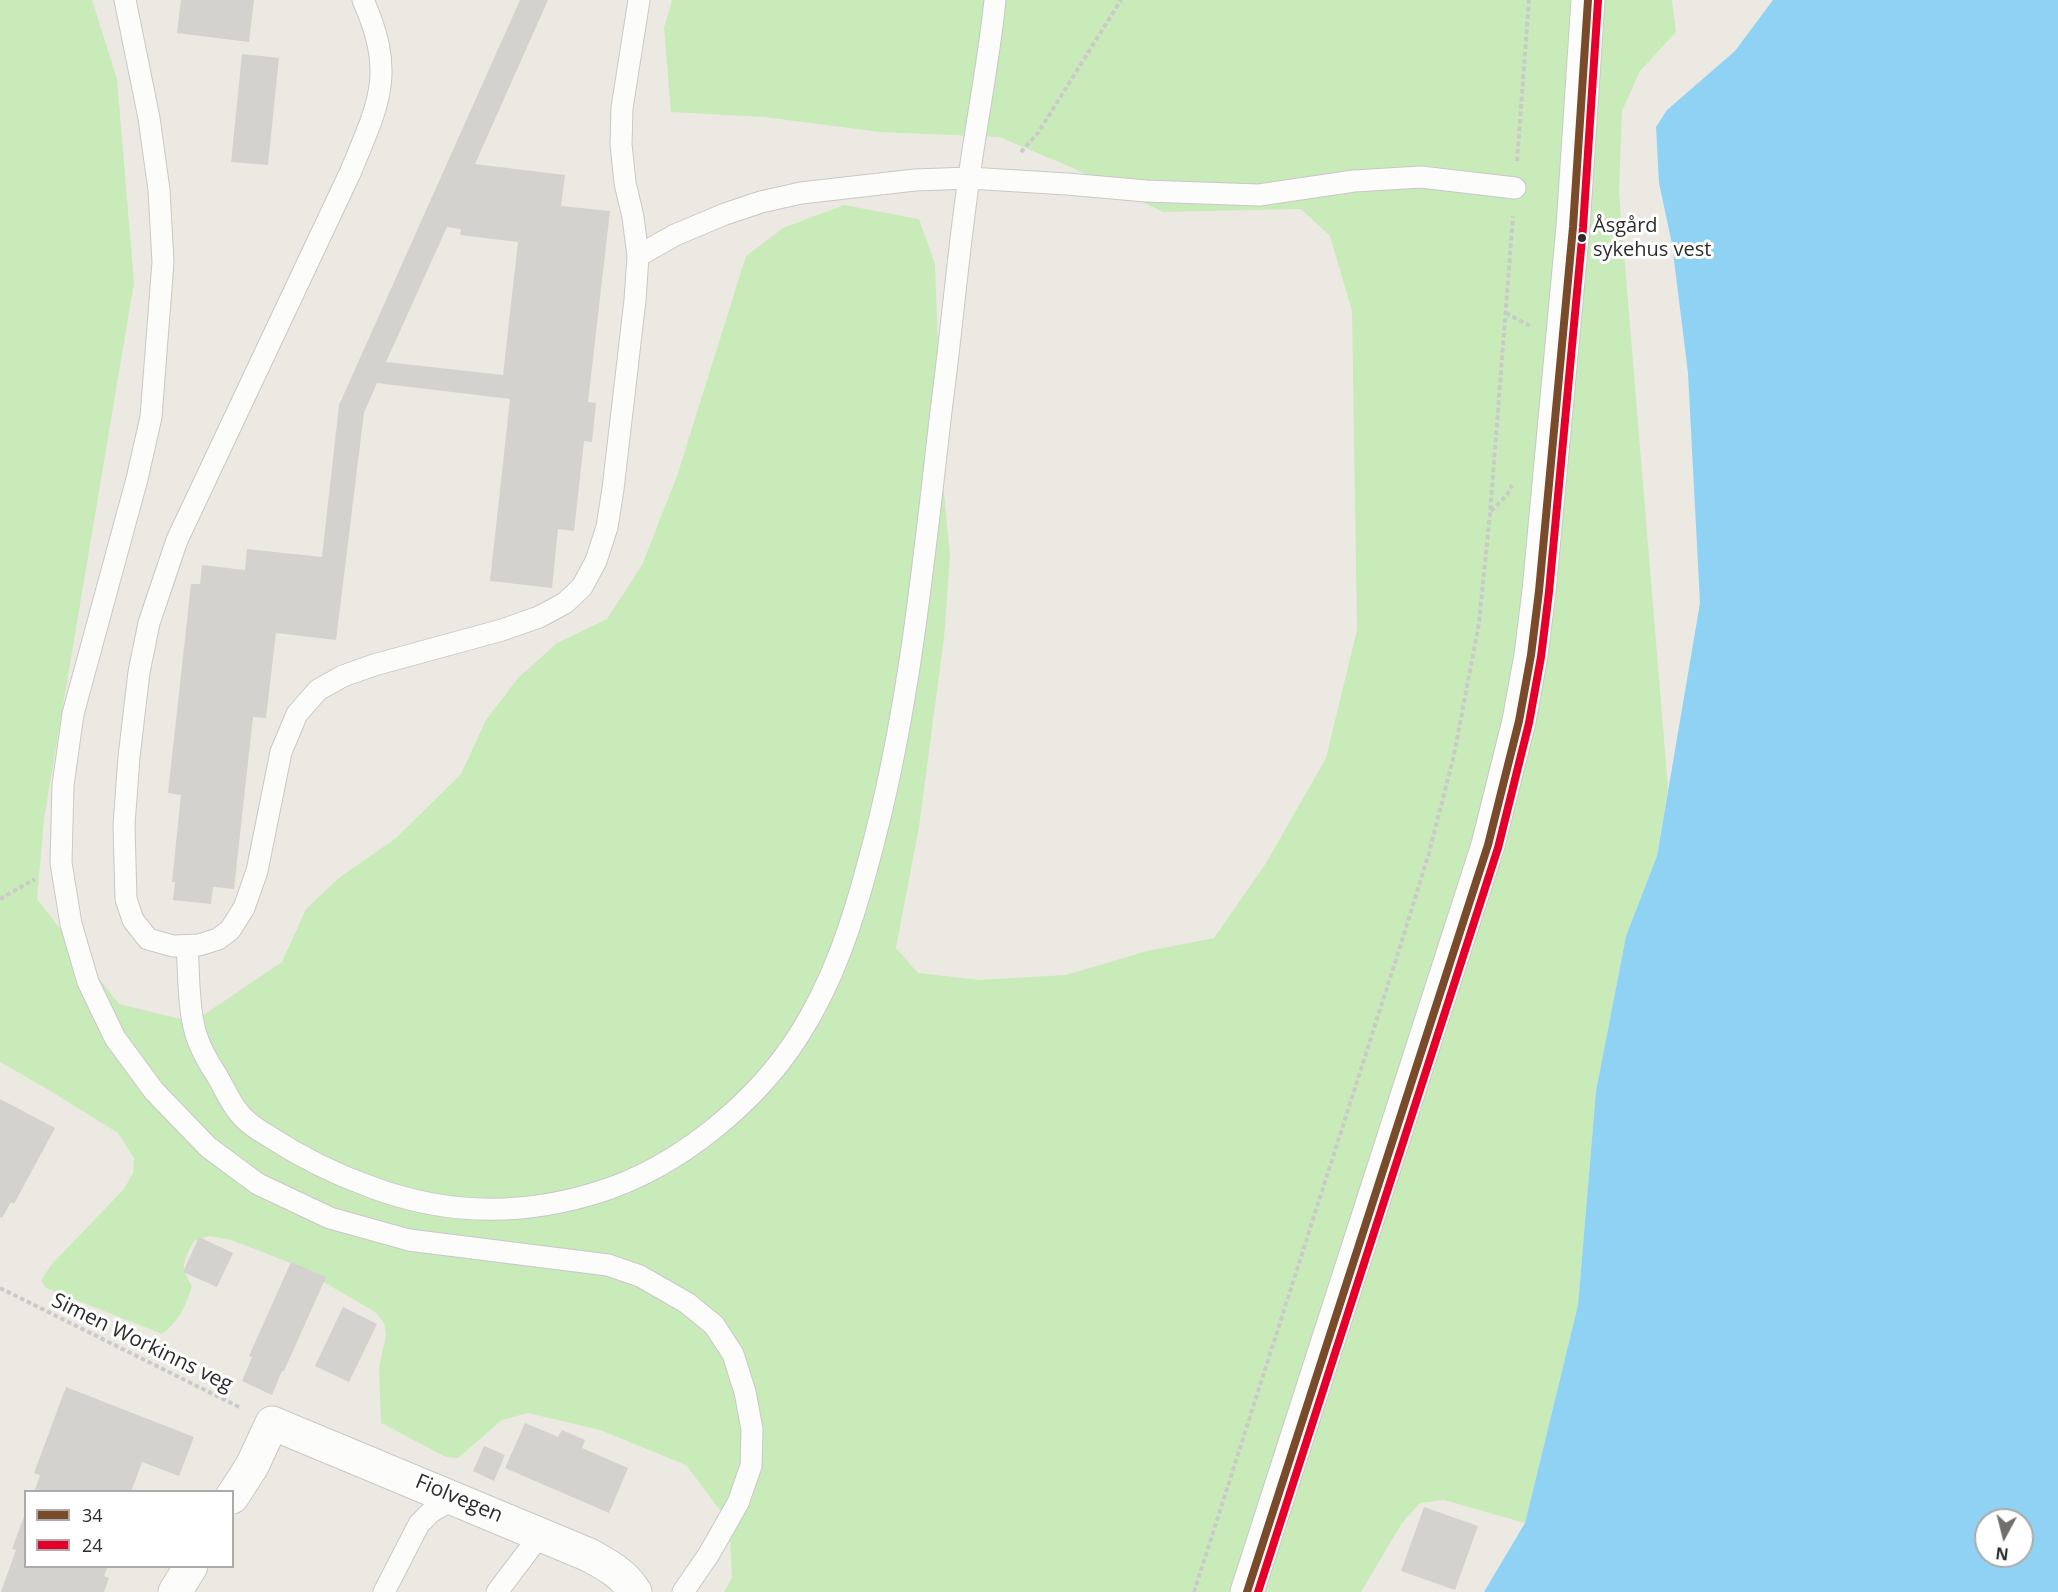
<!DOCTYPE html>
<meta charset="utf-8">
<style>
body{margin:0}
#map{position:relative;width:2058px;height:1592px;overflow:hidden;background:#ece9e3;font-family:"Open Sans",sans-serif}
canvas{display:block}
.legend{position:absolute;left:24px;top:1490px;width:210px;height:78px;box-sizing:border-box;background:#fff;border:2px solid #ababab;margin:0;padding:8px 10px;list-style:none;font-size:18px;color:#2d2d2d}
.legend li{display:flex;align-items:center;gap:12px;height:30px}
.legend b{width:30px;border:2px solid #ababab}
.north{position:absolute;left:1974px;top:1508px;width:60px;height:60px;box-sizing:border-box;background:#fff;border:2px solid #ababab;border-radius:50%;rotate:187deg;font-size:16px;font-weight:700;line-height:24px;text-align:center;color:#2d2d2d}
.north::after{content:'';display:block;margin:auto;width:21px;height:27px;background:#706f6d;clip-path:polygon(50% 0,100% 100%,50% 72%,0 100%)}
</style>
<div id="map">
<canvas width="2058" height="1592"></canvas>
<ul class="legend">
<li><b style="height:8px;background:#7a4b2a"></b>34</li>
<li><b style="height:8px;background:#e4002b"></b>24</li>
</ul>
<div class="north">N</div>
</div>
<script>
const context = document.querySelector('canvas').getContext('2d');
context.lineJoin = 'round';
function paint(path, color) { context.fillStyle = color; context.fill(path, 'evenodd'); }
function stroke(path, color, width, dash) { context.strokeStyle = color; context.lineWidth = width; context.lineCap = dash ? 'butt' : 'round'; context.setLineDash(dash || []); context.stroke(path); }
function write(font, color, halo, rows, align = 'center') {
  context.font = font + ' "Open Sans",sans-serif'; context.lineWidth = 6; context.setLineDash([]); context.textBaseline = 'middle'; context.strokeStyle = halo; context.fillStyle = color; for (const [text, x, y, turn = 0] of rows) {
    context.save(); context.translate(x, y); context.rotate((+turn || 0) * Math.PI / 180); context.textAlign = isNaN(turn) ? turn : align; if (halo) context.strokeText(text, 0, 0); context.fillText(text, 0, 0); context.restore();
  }
}
paint(new Path2D(`
 M0,0H92L117,79L134,283L44,819L37,899L119,1004L193,1022L282,962L306,909L340,877L395,839L461,774L486,720L518,678L557,643L607,619L642,565L677,476L746,256L783,228L844,205L919,219L935,264L943,482L950,556L944,638L919,827L896,948L918,973L979,980L1066,975L1147,951L1214,938L1266,863L1326,758L1357,630L1352,311L1330,236L1301,209L1163,212L1071,167L999,137L880,132L764,117L671,112L664,28L672,0H1672L1676,32L1640,71L1622,111L1619,192L1668,788L1657,856L1626,936L1596,1091L1578,1305L1525,1523L1444,1500L1420,1503L1402,1523L1361,1592H724L732,1578L730,1540L720,1510L686,1465L600,1430L528,1413L502,1420L458,1458L446,1457L381,1423L379,1368L386,1335L384,1323L375,1312L293,1264L231,1240L209,1236L194,1241C184,1260 179,1266 192,1286C186,1305 179,1322 162,1334L46,1288L41,1281L51,1265L124,1189L133,1173L134,1158L118,1133L47,1089L0,1062Z`), '#c9ebb9');
paint(new Path2D(`
 M1773,0H2058V1592H1484L1525,1523L1578,1305L1596,1091L1626,936L1657,856L1700,603L1688,373L1672,244L1659,183L1656,127L1667,110L1735,51ZM1986,1520H2022V1556H1986Z`), '#90d2f4');
paint(new Path2D(`
 M181,0H254L249,42L177,33Z
 M520,0H548L475,164L565,175L561,206L610,211L588,402L596,403L592,442L584,441L574,531L558,529L552,588L490,581L510,399L377,383L364,413L336,640L276,633L266,718L253,717L234,889L213,887L211,904L173,900L175,882H172L181,795L168,793L191,584H200L202,565L245,570L247,549L322,557L339,405ZM447,227L461,229L460,235L518,242L503,375L386,362Z
 M242,54L279,58L268,165L231,162Z
 M0,1099L55,1128L14,1204L11,1202L2,1218L0,1217Z
 M199,1237L233,1253L217,1287L183,1272Z
 M291,1262L326,1277L284,1371H282L272,1395L242,1381L252,1357L249,1356Z
 M343,1307L377,1324L349,1382L315,1366Z
 M66,1387L194,1437L179,1476L142,1462L131,1492H34L40,1475L34,1473Z
 M525,1423L558,1437L562,1430L585,1440L582,1448L628,1468L609,1513L505,1468Z
 M484,1446L505,1455L494,1481L473,1471Z
 M1424,1507L1478,1526L1455,1590L1401,1571Z
 M25,1514L26,1566H108L104,1576L109,1578L104,1592H1L16,1550L12,1549Z`), '#d4d2ce');
const lane = new Path2D(`
 M125,0L149,118L159,190L163,262L151,417L137,479L73,714L63,785L61,863L71,924L88,982L115,1038L154,1091L208,1147L258,1184L330,1218L409,1240L608,1265L640,1276L687,1303L714,1325L733,1354L745,1392L752,1429L751,1466L738,1503L709,1554L683,1592
 M363,0C396,74 379,103 350,173L177,540L149,623L139,672L129,757L124,825L126,899L133,920L148,939L173,946L199,945L218,939L230,930L244,908L257,871L281,752L297,714L318,690L343,676L374,665L502,630L539,617L565,603L582,587L596,561L607,527L613,489L635,300L638,256L633,217L625,183L621,144L622,108L639,0
 M638,256L675,235L725,214L761,202L801,193L915,180L969,178L1067,184L1146,191L1259,195L1354,181L1421,177L1515,188
 M187,947C189,971 188,998 193,1022C196,1040 206,1059 216,1074C224,1087 230,1103 240,1114C248,1124 260,1131 270,1137C302,1158 335,1174 371,1187C448,1216 525,1216 602,1191C679,1166 756,1103 799,1035C833,982 853,921 869,860C910,711 924,556 942,403C952,328 958,253 969,178C977,118 989,60 995,0
 M384,1592L419,1524L431,1512L455,1498
 M497,1592L541,1534`);
const street = new Path2D(`
 M232,1497L252,1466L272,1423L589,1555C607,1565 624,1574 635,1592
 M175,1592L191,1566`);
const secondary = new Path2D(`
 M1247,1592L1488,845L1519,721L1531,655L1539,591L1573,227L1588,0`);
stroke(lane, '#c9c8c8', 23);
stroke(street, '#c9c8c8', 35);
stroke(secondary, '#c9c8c8', 35);
stroke(new Path2D(`
 M1021,152L1038,133L1121,0
 M1517,161L1529,0
 M1506,313L1530,326
 M1491,511L1507,495L1512,485
 M0,899L35,879
 M0,1288L241,1408
 M1194,1592L1399,950L1429,853L1454,755L1479,623L1490,514L1513,216`), '#cacac9', 4, [4.5, 3]);
stroke(lane, '#fcfcfb', 21);
stroke(street, '#fcfcfb', 33);
stroke(secondary, '#fcfcfb', 33);
stroke(new Path2D(`
 M1247,1592L1488,845L1519,721L1531,655L1539,591L1573,227L1588,0`), '#7a4b2a', 8);
stroke(new Path2D(`
 M1258,1592L1498,848L1529,723L1541,657L1549,592L1583,228L1598,1`), '#e4002b', 8);
for (const [x, y, r, color] of [
 [1582,238,5,"#2d2d2d"]
]) { const dot = new Path2D(); dot.arc(x, y, r, 0, 2 * Math.PI); context.fillStyle = color; context.fill(dot); stroke(dot, '#fff', 2); }
write('20px', '#2d2d2d', '#fff', [
 ["Åsgård",1593,226],
 ["sykehus vest",1593,250]
], 'left');
write('21px', '#2d2d2d', '#fff', [
 ["Simen Workinns veg",142,1343,26],
 ["Fiolvegen",459,1499,23]
]);
</script>
